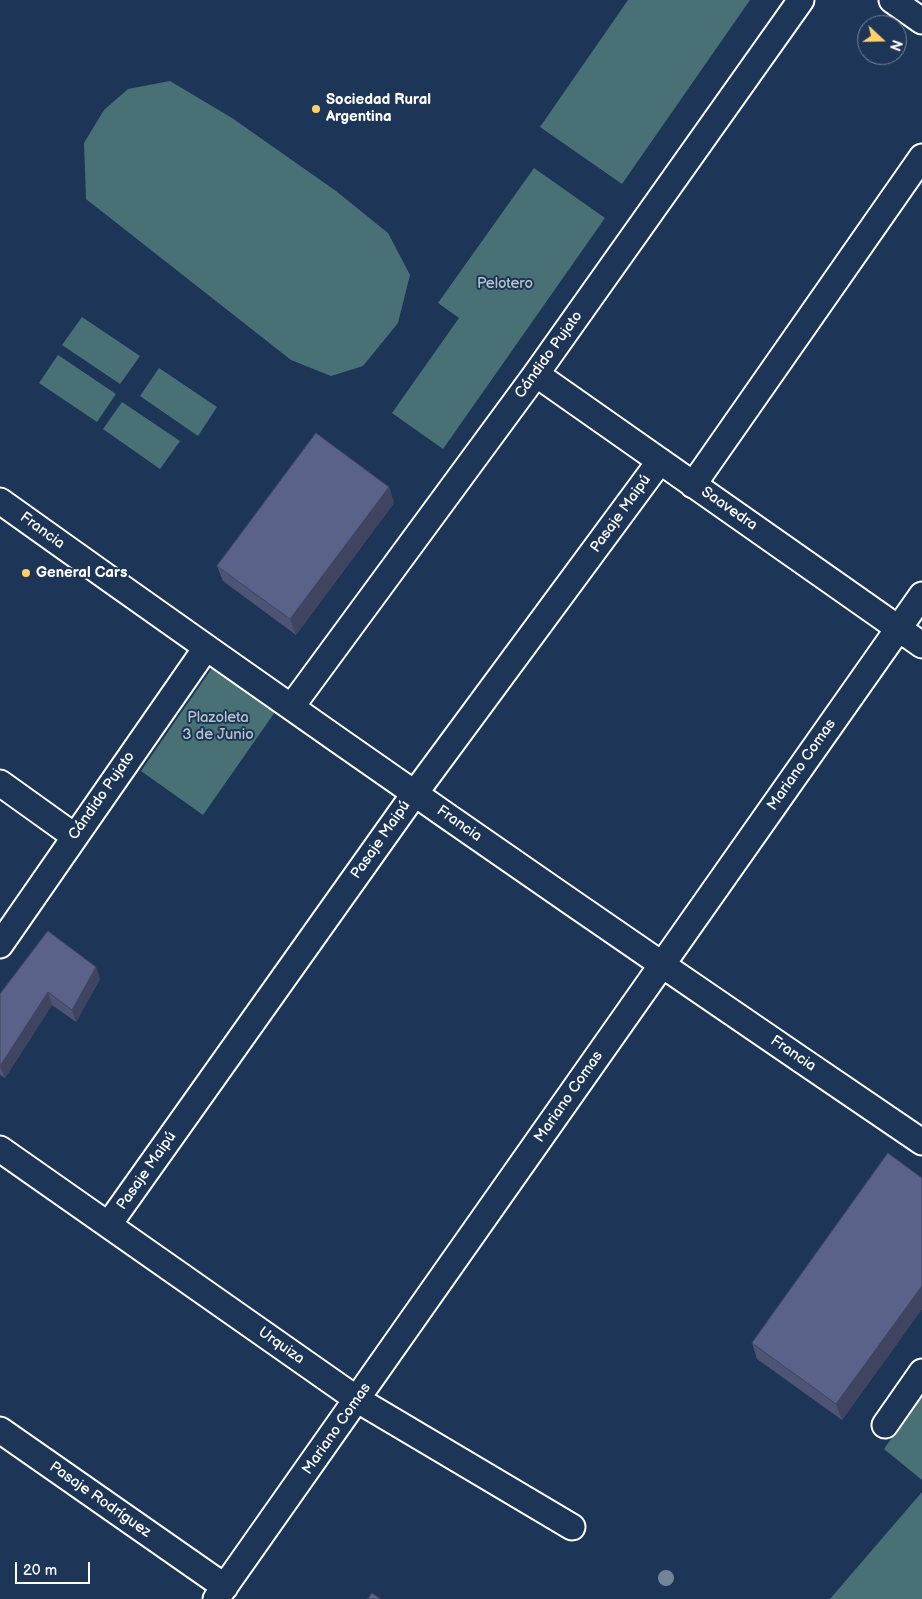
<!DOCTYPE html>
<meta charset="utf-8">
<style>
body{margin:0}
#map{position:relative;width:922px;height:1599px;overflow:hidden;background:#1d3557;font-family:"Balsamiq Sans",sans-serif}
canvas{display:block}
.north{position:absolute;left:857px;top:15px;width:50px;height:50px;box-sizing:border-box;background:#1d3557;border:1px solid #77869a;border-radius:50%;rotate:111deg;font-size:14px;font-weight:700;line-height:20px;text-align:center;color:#fff}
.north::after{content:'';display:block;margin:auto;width:18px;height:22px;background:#ffd166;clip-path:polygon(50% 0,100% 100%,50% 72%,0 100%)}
.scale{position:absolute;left:15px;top:1562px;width:75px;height:22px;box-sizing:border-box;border:2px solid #fff;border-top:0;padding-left:6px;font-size:15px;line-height:18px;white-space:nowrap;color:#fff;-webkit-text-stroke:4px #1d3557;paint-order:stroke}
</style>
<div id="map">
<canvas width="922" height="1599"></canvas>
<div class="north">N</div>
<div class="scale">20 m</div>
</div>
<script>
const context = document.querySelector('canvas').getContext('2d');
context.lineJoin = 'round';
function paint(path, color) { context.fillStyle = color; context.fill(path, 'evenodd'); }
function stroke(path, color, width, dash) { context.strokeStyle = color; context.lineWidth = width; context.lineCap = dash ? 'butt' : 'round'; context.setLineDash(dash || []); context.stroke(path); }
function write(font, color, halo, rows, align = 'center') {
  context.font = font + ' "Balsamiq Sans",sans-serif'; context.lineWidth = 4; context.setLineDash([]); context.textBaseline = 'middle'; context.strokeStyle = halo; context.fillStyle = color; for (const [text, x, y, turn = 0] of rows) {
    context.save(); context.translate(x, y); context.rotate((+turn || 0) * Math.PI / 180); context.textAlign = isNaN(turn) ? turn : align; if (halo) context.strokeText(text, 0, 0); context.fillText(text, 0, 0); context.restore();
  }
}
paint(new Path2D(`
 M628,0H750L622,184L540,127Z
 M170,81L232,118L336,191L388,233L410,275L398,323L363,366L331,376L291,360L86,199L84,143L104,110L128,89Z
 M534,168L605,218L443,449L392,413L459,318L438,303Z
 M82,317L140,356L120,384L62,345Z
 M58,355L116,394L97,422L39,383Z
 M159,368L217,407L198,436L140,396Z
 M122,402L180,441L160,469L103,429Z
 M212,668L275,712L203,815L141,771Z
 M922,1395V1480L884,1449Z
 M922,1492V1599H830Z`), '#497175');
const street = new Path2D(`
 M892,0L922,21
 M536,374L922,645
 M693,485L922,157
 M0,501C305,719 612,932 922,1142
 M292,706L536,374L801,0
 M0,783L74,836
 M0,945L206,648
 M0,1149L358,1400L572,1527
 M109,1224L415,793L660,461
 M885,1425L922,1372
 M0,1430L225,1587
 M216,1599L922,595`);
stroke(street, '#fff', 29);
stroke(street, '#1d3557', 25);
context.fillStyle = '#718595';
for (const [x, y] of [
 [666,1578]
]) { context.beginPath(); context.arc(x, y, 8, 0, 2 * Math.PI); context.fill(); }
paint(new Path2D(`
 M389,487L394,503L296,635L223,581L217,566Z
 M96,967L100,979L76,1022L52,1005L5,1078L0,1075V994Z
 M922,1178V1309L842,1420L757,1359L752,1343Z`), '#4d5476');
paint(new Path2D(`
 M389,487L394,503L296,635L290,619Z
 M96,967L100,979L76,1022L72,1010Z
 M48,992L52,1005L5,1078L0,1066Z
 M922,1286V1309L842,1420L836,1404Z`), '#3f4560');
const building = new Path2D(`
 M316,433L389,487L290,619L217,566Z
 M48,931L96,967L72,1010L48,992L0,1066V994Z
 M888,1153L922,1178V1286L836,1404L752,1343Z
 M372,1593L381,1599H368Z`);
paint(building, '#5a6289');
stroke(building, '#3f4560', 1);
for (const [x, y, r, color] of [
 [316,109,5,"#ffd166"],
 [26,573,5,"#ffd166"]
]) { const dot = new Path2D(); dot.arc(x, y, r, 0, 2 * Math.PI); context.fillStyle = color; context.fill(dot); stroke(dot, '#1d3557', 2); }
write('bold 15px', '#fff', '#1d3557', [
 ["Sociedad Rural",326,100],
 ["Argentina",326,117],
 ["General Cars",36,573]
], 'left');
write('15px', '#b6c6c8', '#1d3557', [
 ["Pelotero",505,284],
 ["Plazoleta",218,718],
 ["3 de Junio",218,735]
]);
write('15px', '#fff', '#1d3557', [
 ["Cándido Pujato",549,355,-54],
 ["Saavedra",729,509,35],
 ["Pasaje Maipú",621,514,-54],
 ["Francia",42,531,36],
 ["Mariano Comas",802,765,-55],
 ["Cándido Pujato",102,796,-55],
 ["Francia",459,824,35],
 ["Pasaje Maipú",381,840,-55],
 ["Francia",793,1054,34],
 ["Mariano Comas",569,1097,-55],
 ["Pasaje Maipú",147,1171,-55],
 ["Urquiza",281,1346,35],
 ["Mariano Comas",337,1429,-55],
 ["Pasaje Rodríguez",100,1500,35]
]);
</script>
